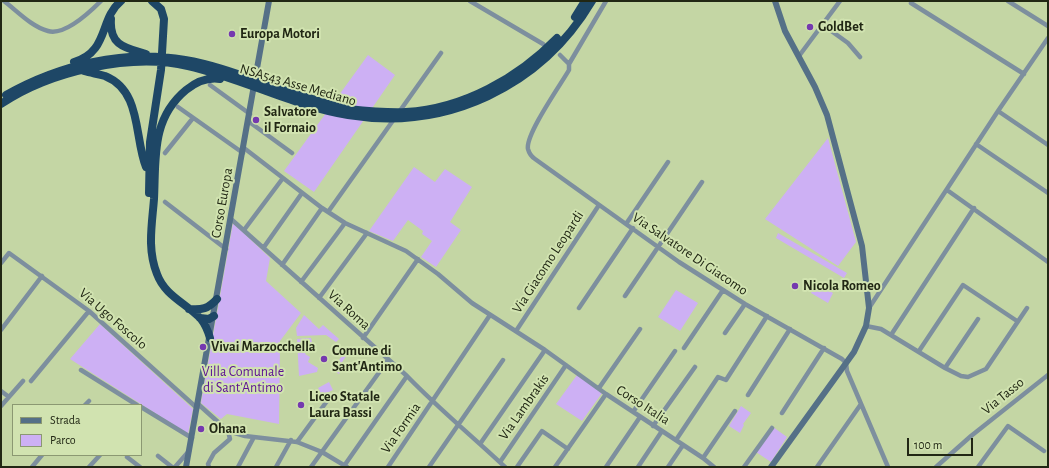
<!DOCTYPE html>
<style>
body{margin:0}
#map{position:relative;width:1049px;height:468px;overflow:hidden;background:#c4d6a4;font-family:"Alegreya Sans",sans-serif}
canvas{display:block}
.frame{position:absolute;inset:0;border:2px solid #212714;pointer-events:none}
.legend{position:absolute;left:12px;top:404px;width:130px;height:52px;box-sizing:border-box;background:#d1e3b0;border:1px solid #8b9872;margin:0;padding:5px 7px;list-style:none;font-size:12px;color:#212714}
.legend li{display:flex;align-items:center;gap:8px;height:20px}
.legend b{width:20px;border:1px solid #8b9872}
.scale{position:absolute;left:907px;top:438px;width:66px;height:18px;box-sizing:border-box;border:2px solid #212714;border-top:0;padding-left:5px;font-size:12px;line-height:14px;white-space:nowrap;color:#212714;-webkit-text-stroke:3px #d1e3b0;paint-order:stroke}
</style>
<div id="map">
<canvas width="1049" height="468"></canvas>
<div class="frame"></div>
<ul class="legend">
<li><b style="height:5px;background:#557087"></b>Strada</li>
<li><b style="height:11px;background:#cdb0f4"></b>Parco</li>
</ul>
<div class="scale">100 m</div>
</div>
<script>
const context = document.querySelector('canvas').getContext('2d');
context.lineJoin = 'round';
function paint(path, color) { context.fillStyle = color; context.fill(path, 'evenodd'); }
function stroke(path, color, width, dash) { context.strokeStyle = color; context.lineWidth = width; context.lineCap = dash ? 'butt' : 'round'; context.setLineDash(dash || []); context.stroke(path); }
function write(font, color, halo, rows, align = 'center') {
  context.font = font + ' "Alegreya Sans",sans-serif'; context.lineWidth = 4; context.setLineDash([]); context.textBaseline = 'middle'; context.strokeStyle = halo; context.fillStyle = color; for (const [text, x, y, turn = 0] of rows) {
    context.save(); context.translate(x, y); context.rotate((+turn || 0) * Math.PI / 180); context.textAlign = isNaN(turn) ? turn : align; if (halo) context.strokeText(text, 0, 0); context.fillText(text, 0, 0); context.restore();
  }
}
paint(new Path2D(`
 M368,55L395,75L314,192L284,171Z
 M828,138L856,242L838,266L765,219Z
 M414,167L435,182L445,169L472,187L450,222L461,230L436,267L421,257L432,241L422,234L423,231L408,220L393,241L369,231Z
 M233,223L270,258L266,281L301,313L280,341L279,424L227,414L221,419L201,403Z
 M778,233L847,273L844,278L776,238Z
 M816,284L833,293L828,303L811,293Z
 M676,290L698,303L680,331L658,317Z
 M304,315L319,329L323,325L339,339L336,342L326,335L297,336L296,328Z
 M100,324L193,409L188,434L70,359Z
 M311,338L313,348L310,346L305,354L310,357L308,362L318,368L317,372L299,376L297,339Z
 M344,353L347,355L340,365L343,368L339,374L332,370Z
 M577,375L602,393L582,421L556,404Z
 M329,382L333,390L322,395L318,388Z
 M741,406L751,413L743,424L744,425L740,433L729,426Z
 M773,427L787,437L771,462L756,452Z`), '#cdb0f4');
stroke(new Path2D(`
 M4,1C17,11 32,27 48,31C65,36 90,12 101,1
 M470,1L543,44
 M1008,1L1048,26
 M911,3L1024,74
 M823,25L848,43L860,57
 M560,55L569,64V70C561,84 525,135 528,149C529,153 532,157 535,159L679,262L745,304L842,359L846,363L847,371L888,467
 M799,56L840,1
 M569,64L606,1
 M210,85L250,114
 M178,107L243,153
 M998,111L1048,145
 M248,121L292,153
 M976,144L1048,193
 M244,148L322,208L345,223L406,251L438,274L472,303L545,350L606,394L703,458L714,467
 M165,153L193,118
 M947,190L1048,262
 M165,202L226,249
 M328,212L441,53
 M231,219L407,376C438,408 473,437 505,467
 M626,224L668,162
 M244,230L283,178
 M264,247L302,193
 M1,263L9,253L89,311L197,408
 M282,265L322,208
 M301,282L345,223
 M625,296L702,182
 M319,298L367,233
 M579,308L633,228
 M869,308L998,111L1048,38
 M866,326L881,329L945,368L961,376L968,377L986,369L1027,308
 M1,330L42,276
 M516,331L599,205
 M725,333L745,304
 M891,335L974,208
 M363,338L418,259
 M684,348L723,290
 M919,351L963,285L1017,321
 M945,368L978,319
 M81,370L137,405
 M31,381L89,311
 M599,388L640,329
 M1,391L9,397
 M748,395L790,329
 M198,404L228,431L245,436L297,442L322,452L347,467
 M85,405L89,401
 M1,406L23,381
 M141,407L192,438
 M633,412L675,351
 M782,413L824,348
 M653,426L695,367
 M676,440L718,377L726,380L767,316
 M297,442L330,397
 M480,444L545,350
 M158,456L172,467
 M127,457L140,467
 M703,458L735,411
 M500,462L566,365
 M344,466L407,376
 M32,467L42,455
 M89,467L100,455
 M175,467L189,451
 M209,467L208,464L214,453L230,439L228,431
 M238,467L254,437
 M276,467L291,440
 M311,467L388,360
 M388,467L490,315
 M429,467L503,360
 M517,467L542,431L568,449
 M555,467L606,394
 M606,467L640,417
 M638,467L662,431
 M668,467L683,445
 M744,467L772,428
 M817,467L861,404
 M936,467L971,436L1048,375
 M978,467L1008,426L1044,451`), '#7d8f9e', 4.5);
stroke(new Path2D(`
 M186,467L269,1
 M771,467L854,352L866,326L869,308L862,246L827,115L815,87L785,31L775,1`), '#557087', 6);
stroke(new Path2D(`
 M575,17L585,1
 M111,19C109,46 126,48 146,54
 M74,62C109,52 99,19 121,1
 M84,71C91,73 98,74 105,76C142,91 134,137 146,167
 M6,95C59,65 124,49 185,60C215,65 243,76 272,86C297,95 322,102 348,109C367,111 386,113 406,112C463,109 518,78 557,38
 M1,104C50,71 130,53 188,66C242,78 293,106 348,115C446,131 541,87 592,1
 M149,193L150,142L161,70L164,19L161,9L152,1
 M189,309C202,310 208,309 217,299
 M200,318L209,319L214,316
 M210,338C208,331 205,324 201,319C186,303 165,296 157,274C147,249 152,225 154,199C156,158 151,119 186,90C196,82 207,77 220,79`), '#1e4766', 8);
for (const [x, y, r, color] of [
 [810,27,4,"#7539af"],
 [232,34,4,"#7539af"],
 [256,120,4,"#7539af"],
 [795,286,4,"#7539af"],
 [203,347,4,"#7539af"],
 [324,359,4,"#7539af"],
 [301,405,4,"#7539af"],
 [201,429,4,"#7539af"]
]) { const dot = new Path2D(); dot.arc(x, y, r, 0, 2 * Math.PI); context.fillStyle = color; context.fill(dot); stroke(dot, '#d1e3b0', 1.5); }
write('bold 14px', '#212714', '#d1e3b0', [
 ["GoldBet",818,27],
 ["Europa Motori",240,34],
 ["Salvatore",264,112],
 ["il Fornaio",264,128],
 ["Nicola Romeo",803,286],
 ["Vivai Marzocchella",211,347],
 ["Comune di",332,351],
 ["Sant'Antimo",332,367],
 ["Liceo Statale",309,397],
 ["Laura Bassi",309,413],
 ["Ohana",209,429]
], 'left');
write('14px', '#212714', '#d1e3b0', [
 ["NSA543 Asse Mediano",298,85,16],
 ["Corso Europa",222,203,-80],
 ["Via Salvatore Di Giacomo",690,254,34],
 ["Via Giacomo Leopardi",548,262,-57],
 ["Via Roma",349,310,42],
 ["Via Ugo Foscolo",113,319,41],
 ["Via Tasso",1003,396,-39],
 ["Corso Italia",643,405,33],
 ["Via Lambrakis",524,407,-55],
 ["Via Formia",401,428,-55]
]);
write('14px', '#5c0f94', '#d1e3b0', [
 ["Villa Comunale",243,372],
 ["di Sant'Antimo",243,388]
]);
</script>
